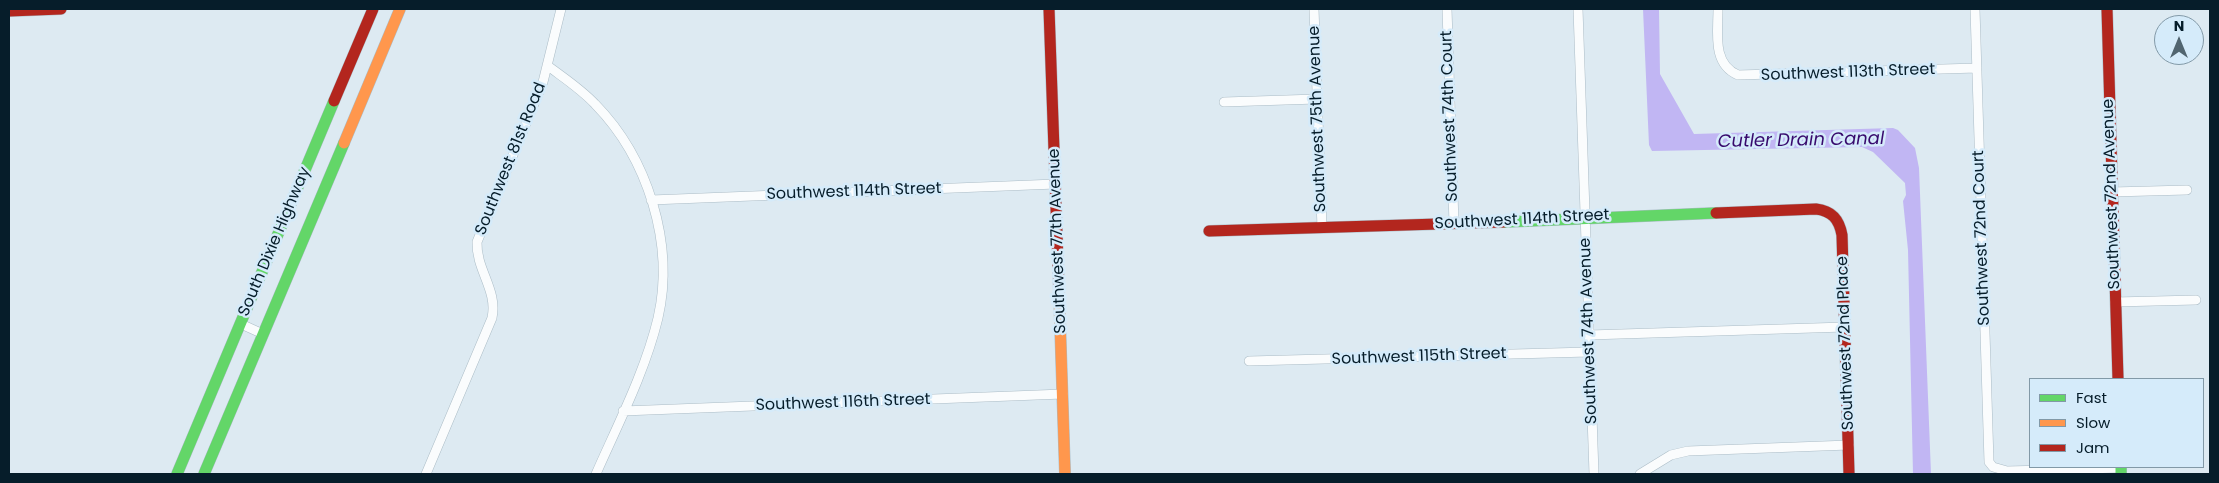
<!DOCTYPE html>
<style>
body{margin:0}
#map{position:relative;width:2219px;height:483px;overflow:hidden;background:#ddeaf2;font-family:Poppins,sans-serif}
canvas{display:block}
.frame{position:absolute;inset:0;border:10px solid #061d2a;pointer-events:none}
.legend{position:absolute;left:2029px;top:378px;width:175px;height:90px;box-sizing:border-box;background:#d5ebfa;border:1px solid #8299a7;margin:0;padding:6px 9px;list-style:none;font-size:15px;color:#061d2a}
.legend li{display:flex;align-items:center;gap:10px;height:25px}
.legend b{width:25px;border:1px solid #8299a7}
.north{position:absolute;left:2154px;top:15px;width:50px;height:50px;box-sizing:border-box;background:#d5ebfa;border:1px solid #8299a7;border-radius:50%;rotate:0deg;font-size:14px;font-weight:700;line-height:20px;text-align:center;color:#061d2a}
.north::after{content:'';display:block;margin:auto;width:18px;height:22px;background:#516570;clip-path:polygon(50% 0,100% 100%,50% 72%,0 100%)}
</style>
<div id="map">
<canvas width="2219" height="483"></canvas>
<div class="frame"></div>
<ul class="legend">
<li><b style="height:6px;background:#63d668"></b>Fast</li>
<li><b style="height:6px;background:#ff974d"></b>Slow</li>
<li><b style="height:6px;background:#b3261e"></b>Jam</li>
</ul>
<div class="north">N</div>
</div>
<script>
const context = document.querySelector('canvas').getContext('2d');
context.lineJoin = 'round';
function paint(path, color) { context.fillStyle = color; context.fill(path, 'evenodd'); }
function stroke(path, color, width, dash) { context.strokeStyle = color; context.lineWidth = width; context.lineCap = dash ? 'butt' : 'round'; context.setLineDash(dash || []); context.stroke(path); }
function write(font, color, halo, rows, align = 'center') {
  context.font = font + ' Poppins,sans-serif'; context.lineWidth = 5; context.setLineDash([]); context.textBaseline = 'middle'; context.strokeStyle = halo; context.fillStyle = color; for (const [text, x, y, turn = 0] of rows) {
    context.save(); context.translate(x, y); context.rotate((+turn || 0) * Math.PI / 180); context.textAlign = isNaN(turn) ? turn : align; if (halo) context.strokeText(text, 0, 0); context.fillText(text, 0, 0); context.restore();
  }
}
paint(new Path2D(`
 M1643,9H1659L1660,74L1694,134L1893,128L1898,130L1915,148L1919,168L1931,474H1913L1908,250L1903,201L1906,195L1905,183L1873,152L1862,147L1652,151L1649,145Z`), '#c1b6f3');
const street = new Path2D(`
 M1314,9L1322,228
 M1447,9L1454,224
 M1578,9L1594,474
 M1718,9C1718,33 1712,64 1738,75L1977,68
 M1975,9L1989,462L1993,467L2007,471L2121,468
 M548,66C564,78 581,89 595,104C648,158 675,244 658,318C645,372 618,424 596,474
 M1224,102L1317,99
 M2112,192L2187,190
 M651,200L1056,184
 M2115,302L2196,300
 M241,324L263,334
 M1589,335L1845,327
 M1249,361L1589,352
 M623,411L1063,394
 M426,474L492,318C498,290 476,270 477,242L543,82L561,9
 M1640,474L1671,455L1688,451L1849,445`);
const fast = new Path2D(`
 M1504,222L1716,213
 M2121,467V474
 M177,474L334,101
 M204,474L344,143`);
const slow = new Path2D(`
 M344,143L400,9
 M1059,291L1065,474`);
const jam = new Path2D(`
 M1049,9L1059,291
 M2107,9L2118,379
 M9,11L61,9
 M334,101L373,9
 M1716,213L1816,209C1832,211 1839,219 1842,235L1849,474
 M1209,231L1504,222`);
stroke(street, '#abbcc6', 10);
stroke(fast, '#abbcc6', 12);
stroke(slow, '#abbcc6', 12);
stroke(jam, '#abbcc6', 12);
stroke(street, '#fafcfd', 9);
stroke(fast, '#63d668', 11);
stroke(slow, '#ff974d', 11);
stroke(jam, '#b3261e', 11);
write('16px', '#061d2a', '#d5ebfa', [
 ["Southwest 113th Street",1848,73,-2],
 ["Southwest 74th Court",1450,116,-92],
 ["Southwest 75th Avenue",1318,119,-92],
 ["Southwest 81st Road",511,159,-68],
 ["Southwest 114th Street",854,192,-2],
 ["Southwest 72nd Avenue",2112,194,-92],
 ["Southwest 114th Street",1522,220,-3],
 ["Southwest 72nd Court",1982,238,-92],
 ["Southwest 77th Avenue",1058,241,-92],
 ["South Dixie Highway",275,242,-67],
 ["Southwest 74th Avenue",1589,331,-92],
 ["Southwest 72nd Place",1846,343,-92],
 ["Southwest 115th Street",1419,357,-2],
 ["Southwest 116th Street",843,403,-2]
]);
write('italic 18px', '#37096d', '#d5ebfa', [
 ["Cutler Drain Canal",1801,141,-1]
]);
</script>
